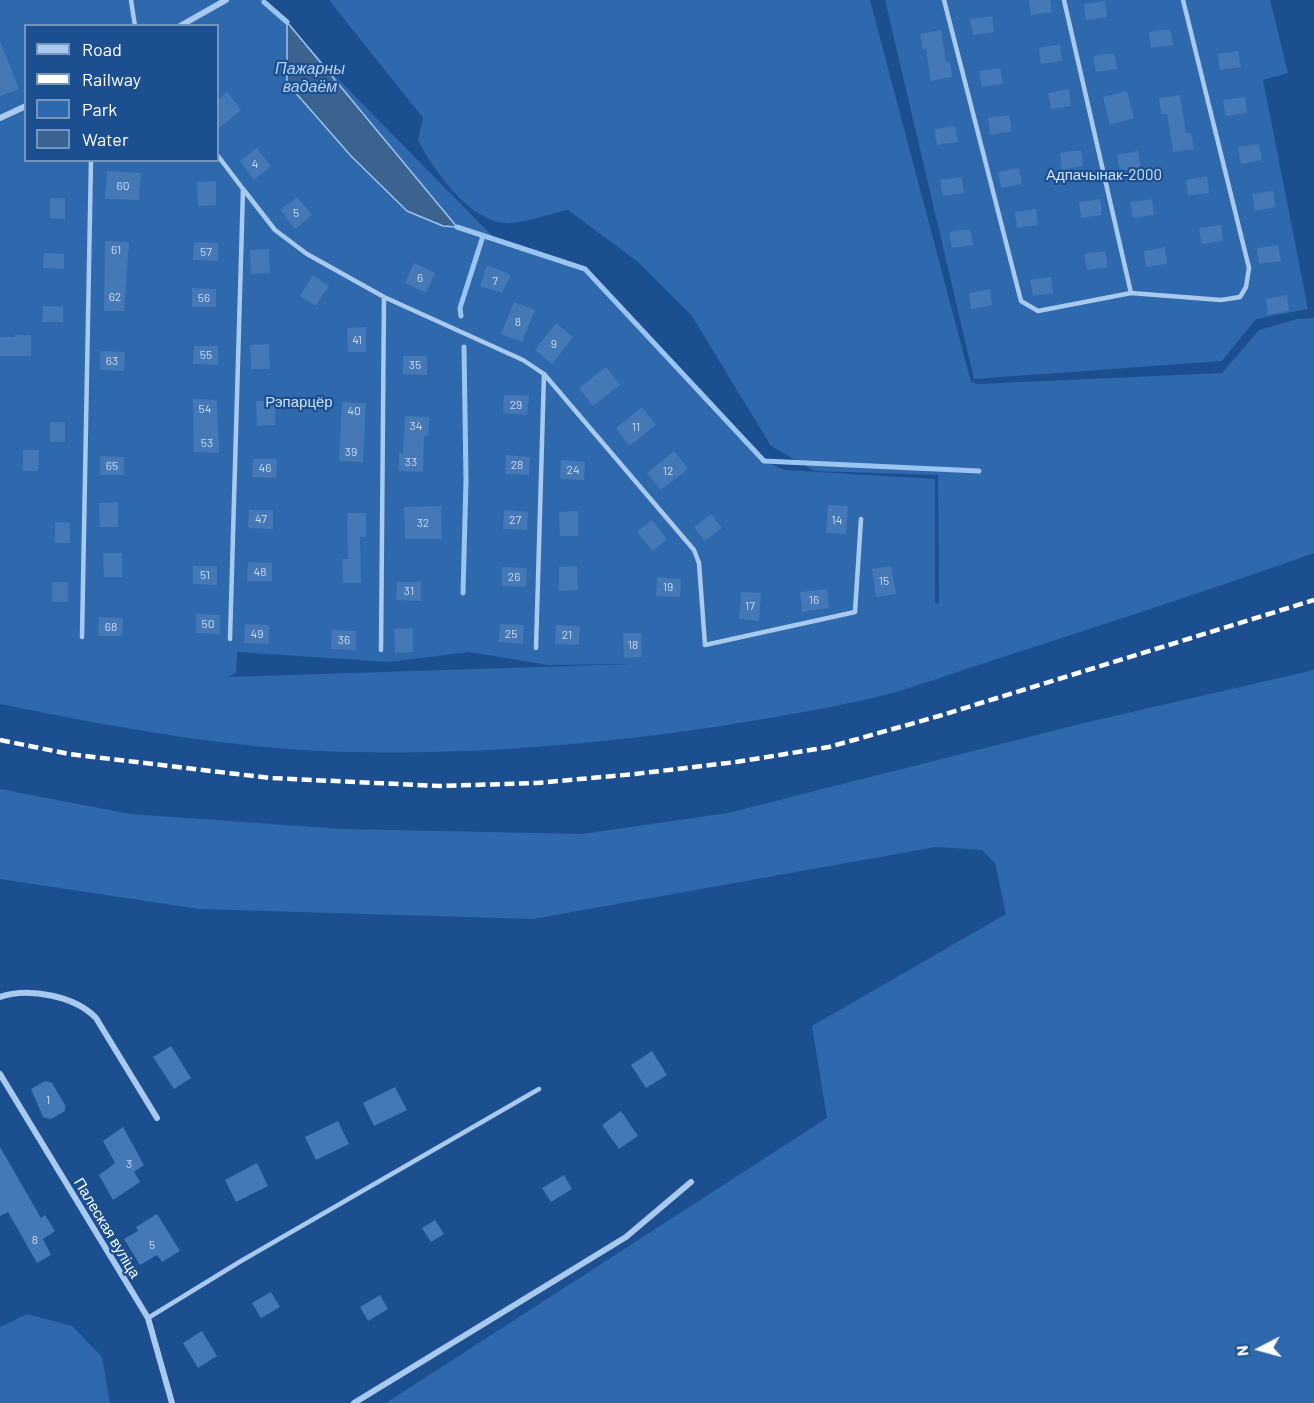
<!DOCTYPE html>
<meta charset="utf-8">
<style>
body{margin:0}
#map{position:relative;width:1314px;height:1403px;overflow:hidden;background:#1b4f8f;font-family:Barlow,sans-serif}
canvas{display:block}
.legend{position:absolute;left:24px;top:24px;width:195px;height:138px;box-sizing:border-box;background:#1b4f8f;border:2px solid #7695bc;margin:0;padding:8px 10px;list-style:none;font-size:18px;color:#fff}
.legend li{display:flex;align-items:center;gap:12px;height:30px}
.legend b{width:30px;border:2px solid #7695bc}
.north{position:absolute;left:1230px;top:1319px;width:60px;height:60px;-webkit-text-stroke:4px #1b4f8f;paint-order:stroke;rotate:264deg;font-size:16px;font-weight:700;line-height:24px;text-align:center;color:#fff}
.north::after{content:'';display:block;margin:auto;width:21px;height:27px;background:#fff;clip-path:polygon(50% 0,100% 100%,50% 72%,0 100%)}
</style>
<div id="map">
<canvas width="1314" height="1403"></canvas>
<ul class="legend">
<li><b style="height:8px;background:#a9c9ee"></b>Road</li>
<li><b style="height:8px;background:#fff"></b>Railway</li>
<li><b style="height:16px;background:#2e69ad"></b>Park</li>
<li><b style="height:16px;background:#3c6290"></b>Water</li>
</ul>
<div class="north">N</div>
</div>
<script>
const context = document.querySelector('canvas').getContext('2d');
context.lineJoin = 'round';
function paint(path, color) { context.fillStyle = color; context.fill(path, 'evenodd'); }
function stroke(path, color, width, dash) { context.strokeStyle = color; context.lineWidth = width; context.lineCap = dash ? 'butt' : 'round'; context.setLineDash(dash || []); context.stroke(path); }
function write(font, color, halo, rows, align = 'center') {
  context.font = font + ' Barlow,sans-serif'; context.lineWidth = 4.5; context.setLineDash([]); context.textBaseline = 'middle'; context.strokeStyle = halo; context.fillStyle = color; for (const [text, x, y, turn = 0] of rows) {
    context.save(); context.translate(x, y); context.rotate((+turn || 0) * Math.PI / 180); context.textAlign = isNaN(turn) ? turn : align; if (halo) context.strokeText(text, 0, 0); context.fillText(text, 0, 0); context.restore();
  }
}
paint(new Path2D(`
 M0,0H262L287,22L336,77L497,241L585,269L764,461L785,470L935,479V603L939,604L938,475L815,471L771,446L692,316L638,262L568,210C553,213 517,225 505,223C468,220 433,169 418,140L423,118L329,0H870L971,382L978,384L1222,373L1259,330L1297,319L1314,318V553C1210,590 1105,624 1000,658C955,672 910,690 864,700C696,735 520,756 348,752C231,749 114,727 0,704ZM26,26H218V160H26ZM237,652L389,662L469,652L548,665L631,664L227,677L236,673Z
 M885,0H1270L1288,73L1263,80L1308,309L1256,319L1222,361L974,379Z
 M1314,670V1403H386L827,1118L812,1026L1006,914L995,863L982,850L936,847L533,919L199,909L0,879V789L130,814L343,829L582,834L728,813L1084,723Z
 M27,1314L72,1326L102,1357L110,1403H0V1327Z`), '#2e69ad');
const water = new Path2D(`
 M287,22L457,227L443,226L407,211L351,156L287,83Z`);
paint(water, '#3c6290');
stroke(water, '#9cc4f0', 1.5);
stroke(new Path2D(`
 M264,2L287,22
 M457,227L585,269L764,461L979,471
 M461,316L460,308L483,236
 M463,593L466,480L464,347`), '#9cc4f0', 5);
paint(new Path2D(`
 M1029,0H1050L1052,12L1031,15Z
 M1105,1L1107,17L1086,20L1084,4Z
 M992,16L994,32L973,35L970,19Z
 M1170,29L1173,45L1151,48L1149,32Z
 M941,30L946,62L950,61L952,77L931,81L926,49L923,50L920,34Z
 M0,41L19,89L0,96Z
 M1060,44L1062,61L1041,64L1039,48Z
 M1238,51L1241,67L1220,70L1218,54Z
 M1114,53L1117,69L1096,72L1093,56Z
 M1000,68L1003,84L982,87L979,71Z
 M1069,89L1071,106L1051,109L1048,93Z
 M1127,91L1134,118L1110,125L1103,97Z
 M227,92L241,110L218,129V100Z
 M1180,95L1186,133H1191L1194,149L1173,152L1167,114H1161L1159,98Z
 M1245,97L1247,113L1226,116L1223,100Z
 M1009,115L1012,131L990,135L988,118Z
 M955,126L958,142L937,145L934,129Z
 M1259,144L1262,160L1241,164L1238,147Z
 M257,148L271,166L254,180L240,161Z
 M1081,150L1083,166L1062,170L1060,153Z
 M1138,151L1141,168L1120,171L1117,155Z
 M1019,168L1022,184L1001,188L998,172Z
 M107,171L141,173L139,200L105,199Z
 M1207,176L1209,193L1188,196L1186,180Z
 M962,177L964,193L943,196L940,180Z
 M216,181V205L198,206L197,182Z
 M1273,191L1276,207L1255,211L1252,194Z
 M297,197L312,215L295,229L280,210Z
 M50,198H65V219L50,218Z
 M1100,199L1102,215L1081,218L1079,202Z
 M1152,199L1154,215L1133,218L1130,202Z
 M1036,209L1038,225L1017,228L1015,212Z
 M1221,225L1223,241L1202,244L1199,228Z
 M970,229L973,245L952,248L949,232Z
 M105,241L129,242L124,311H104Z
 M194,242L218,243V261L193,260Z
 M1278,245L1281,261L1259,264L1257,248Z
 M1165,247L1167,264L1146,267L1144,251Z
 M269,249L270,273L251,274L250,250Z
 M1105,251L1108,267L1087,270L1084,254Z
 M44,253L64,254V269L43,268Z
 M414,263L435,273L426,293L405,283Z
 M487,265L511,275L502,293L480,286Z
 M313,275L329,286L315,306L300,296Z
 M1051,277L1053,293L1033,296L1030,280Z
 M192,288L216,289V307H192Z
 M990,289L992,305L971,309L969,293Z
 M1287,295L1289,311L1268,315L1266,299Z
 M514,302L535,310L522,342L501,334Z
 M43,306L63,307V322H42Z
 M556,323L573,337L552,364L535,350Z
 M366,327V352H348L347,328Z
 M15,335H31V356H0V337H15Z
 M269,344L270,369H251L250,345Z
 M194,346H218V365L193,364Z
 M100,351L125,352L124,371L100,370Z
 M403,356H427V375L403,374Z
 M606,367L620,385L593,406L579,388Z
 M504,395L529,396L527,415L503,413Z
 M193,399L217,400L219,453L194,452Z
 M256,401H275V425L257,426Z
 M342,402L366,403L363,462L339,461Z
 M642,407L656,425L629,446L616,428Z
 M405,416L429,417L428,436H424L423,472L399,471V453H403Z
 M50,422H65V442H50Z
 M23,450H39L38,471H23Z
 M674,451L688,469L661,490L647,473Z
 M506,455L530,457L529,475L505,474Z
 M100,456L124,457V475H100Z
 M253,459H277L276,478L252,477Z
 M561,460L585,462L584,480L560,479Z
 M118,502V527H100L99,503Z
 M828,505L848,506L846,534L826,533Z
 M441,506L442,539H405L404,507Z
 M249,510H273V529L248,528Z
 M504,510L528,512L527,530L503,529Z
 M578,511V536H560L559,512Z
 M347,513H366V537H360L361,583H343L342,559H348Z
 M711,514L722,528L705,541L694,527Z
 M652,520L667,539L653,551L637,532Z
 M55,522L70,523V543H55Z
 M103,553H122V577H104Z
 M248,562L272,563V581H247Z
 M193,566H217V585L193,584Z
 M577,566L578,590L559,591V567Z
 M891,566L896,594L876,597L872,569Z
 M502,567L527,568L526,587L502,586Z
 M657,577L681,579L680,597L656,596Z
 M52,582H68V602H52Z
 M397,582H421V601L396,600Z
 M827,589L829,608L802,612L800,592Z
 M741,592L761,593L759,621L739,619Z
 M196,614L220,615V634L196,633Z
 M99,617L123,618L122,636H98Z
 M245,624L269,625V644L244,643Z
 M500,624L524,625L523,644L499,642Z
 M556,625L580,626L579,645L555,644Z
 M413,628V652L395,653L394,629Z
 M332,630L356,631V650L331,649Z
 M623,633H641L642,657L624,658Z
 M171,1046L191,1078L174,1089L153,1057Z
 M652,1051L667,1075L646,1088L631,1065Z
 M45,1081L52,1083L65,1105V1111L51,1119L43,1117L31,1089Z
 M395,1087L407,1110L374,1126L363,1103Z
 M621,1111L638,1136L619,1149L602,1125Z
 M338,1121L349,1144L316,1160L305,1137Z
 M123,1127L144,1165L134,1172L140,1182L113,1200L99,1175L115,1163L103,1141Z
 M0,1147L41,1218L45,1215L55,1231L43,1239L51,1255L37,1263L8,1212L0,1216Z
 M257,1163L268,1186L236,1202L225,1180Z
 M564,1175L572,1189L551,1202L542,1188Z
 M157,1214L180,1251L162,1262L157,1255L140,1265L124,1239L138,1231L136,1227Z
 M435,1220L444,1234L431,1242L422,1228Z
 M271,1292L280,1307L261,1318L252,1303Z
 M380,1295L388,1309L368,1321L360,1307Z
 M202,1331L217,1356L198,1368L183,1343Z`), '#4478b7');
stroke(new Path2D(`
 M131,0L135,26
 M944,0L1021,301L1038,311L1131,293L1221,300L1240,297L1246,287L1249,268L1183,0
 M1064,0L1131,293
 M218,156L243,189L230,639
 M243,189L275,230L307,254L384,297L381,650
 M384,297L523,360L544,374L536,648
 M544,374L694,550L699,563L705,645L855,612L861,519
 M82,637L91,160
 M148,1318L241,1261L539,1089`), '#a9c9ee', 4.5);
stroke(new Path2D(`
 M180,26L226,0
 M0,118L26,106
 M0,997C29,987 75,996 96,1018L157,1118
 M0,1074L148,1318L172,1403
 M354,1403L626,1237L691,1182`), '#a9c9ee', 6);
stroke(new Path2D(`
 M0,740L69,754L270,778L440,786L537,783L635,774L736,762L829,747L939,716L1314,600`), '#fff', 4.5, [10, 4.5]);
write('12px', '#d0dded', null, [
 ["4",255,164],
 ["60",123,186],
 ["5",296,213],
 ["61",116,250],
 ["57",206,252],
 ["6",420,278],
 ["7",495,281],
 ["62",115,297],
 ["56",204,298],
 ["8",518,322],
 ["41",357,340],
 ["9",554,344],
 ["55",206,355],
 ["63",112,361],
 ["35",415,365],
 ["29",516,405],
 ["54",205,409],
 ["40",354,411],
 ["34",416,426],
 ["11",636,427],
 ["53",207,443],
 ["39",351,452],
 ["33",411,462],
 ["28",517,465],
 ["65",112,466],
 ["46",265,468],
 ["24",573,470],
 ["12",668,471],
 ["47",261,519],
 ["27",515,520],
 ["14",837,520],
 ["32",423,523],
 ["48",260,572],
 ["51",205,575],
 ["26",514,577],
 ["15",884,581],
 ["19",668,587],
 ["31",409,591],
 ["16",814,600],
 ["17",750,606],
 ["50",208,624],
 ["68",111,627],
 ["49",257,634],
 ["25",511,634],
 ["21",567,635],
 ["36",344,640],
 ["18",633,645],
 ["1",48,1100],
 ["3",129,1164],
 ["8",35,1240],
 ["5",152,1245]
]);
write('15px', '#cfe3fa', '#1b4f8f', [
 ["Адпачынак-2000",1104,175],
 ["Рэпарцёр",299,402]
]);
write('15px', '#fff', '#1b4f8f', [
 ["Палеская вуліца",107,1228,59]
]);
write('italic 16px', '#b5d3f5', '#1b4f8f', [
 ["Пажарны",310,69],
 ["вадаём",310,87]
]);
</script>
